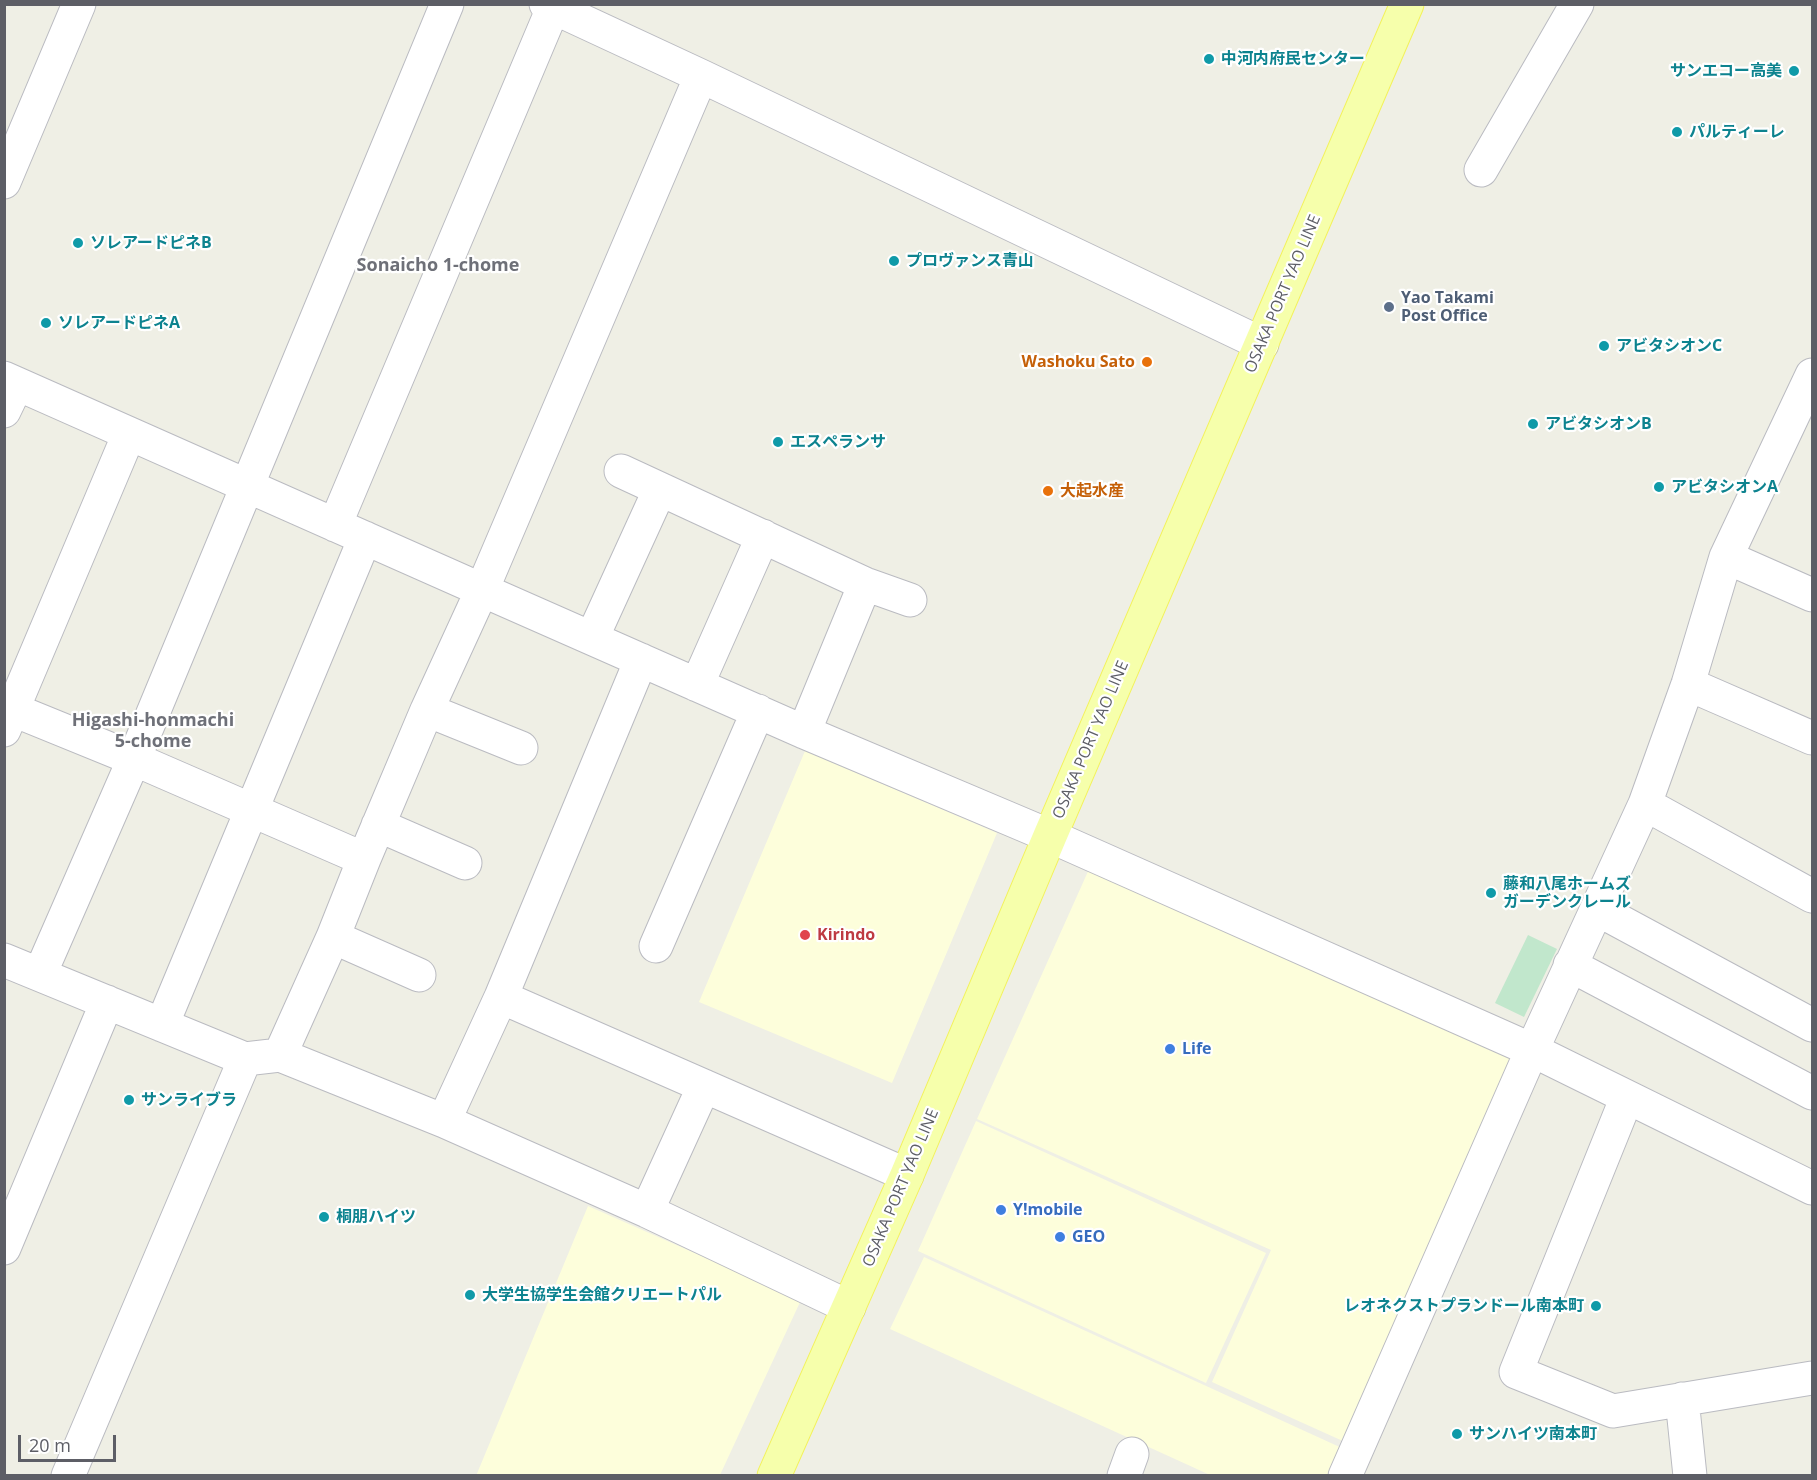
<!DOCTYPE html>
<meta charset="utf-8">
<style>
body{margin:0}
#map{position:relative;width:1817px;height:1480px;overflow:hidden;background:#efefe5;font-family:"Open Sans",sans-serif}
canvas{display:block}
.frame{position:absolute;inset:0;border:6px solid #5d5e66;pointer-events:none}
.scale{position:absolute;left:18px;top:1435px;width:98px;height:27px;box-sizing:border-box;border:3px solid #5d5e66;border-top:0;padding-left:8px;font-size:18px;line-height:21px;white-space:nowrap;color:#5d5e66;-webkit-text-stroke:4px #fff;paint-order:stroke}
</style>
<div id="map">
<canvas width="1817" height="1480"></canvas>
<div class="frame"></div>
<div class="scale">20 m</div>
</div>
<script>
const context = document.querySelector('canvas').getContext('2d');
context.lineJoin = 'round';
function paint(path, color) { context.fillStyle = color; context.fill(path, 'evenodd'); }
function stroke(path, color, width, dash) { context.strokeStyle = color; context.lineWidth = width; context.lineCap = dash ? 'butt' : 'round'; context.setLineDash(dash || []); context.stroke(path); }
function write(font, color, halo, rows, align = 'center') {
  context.font = font + ' "Open Sans","Noto Sans JP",sans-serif'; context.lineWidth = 4.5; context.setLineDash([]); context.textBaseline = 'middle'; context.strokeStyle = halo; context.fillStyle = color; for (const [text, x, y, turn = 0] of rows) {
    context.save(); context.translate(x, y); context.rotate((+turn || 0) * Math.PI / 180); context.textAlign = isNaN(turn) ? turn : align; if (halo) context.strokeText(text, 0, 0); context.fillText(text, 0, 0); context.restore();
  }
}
paint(new Path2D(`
 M805,751L997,833L892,1083L699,1002Z
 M1090,867L1509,1055L1514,1066L1345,1442L1212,1382L1271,1250L977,1119Z
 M976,1121L1266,1253L1206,1383L918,1251Z
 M588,1206L801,1300L720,1475L476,1476Z
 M924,1257L1344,1449L1332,1475H1210L890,1329Z`), '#fdfedb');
paint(new Path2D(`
 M1528,935L1557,949L1524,1017L1495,1003Z`), '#c1e7cc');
const minor = new Path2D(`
 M546,4L701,76L1262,344
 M1481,170L1577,4
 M4,182L79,4
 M4,378L482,590L804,732L1050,836L1532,1050L1812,1188
 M4,411L17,384
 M621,471L865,584L910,600
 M335,525L553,8
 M1726,557L1812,595
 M592,638L660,489
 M1688,684L1812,738
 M697,685L763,536
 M4,706L134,759L364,859
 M427,710L521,748
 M4,730L129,434
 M804,732L865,584
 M1645,804L1812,896
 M378,825L465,863
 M1597,909L1812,1025
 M333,937L419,975
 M656,946L758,711
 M4,960L245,1059L280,1055L444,1121L647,1211L849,1307
 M1570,965L1812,1093
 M40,974L134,759L447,4
 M501,997L907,1175
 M162,1025L365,538
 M280,1055L333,937L364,859L427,710L482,590L701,76
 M1627,1097L1516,1372L1613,1411L1812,1378
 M444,1121L501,997L641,660
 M647,1211L704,1086
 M4,1248L107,1002
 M1682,1399L1690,1476
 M68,1476L245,1059
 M1124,1476L1132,1454
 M1345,1476L1532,1050L1645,804L1688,684L1726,557L1812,375`);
const major = new Path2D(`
 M774,1476L907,1175L1050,836L1407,4`);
stroke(minor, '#babbc1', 35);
stroke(major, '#f3f25a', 35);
stroke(minor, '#fff', 33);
stroke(major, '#f6ffab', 33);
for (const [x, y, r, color] of [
 [1209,59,6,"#0f9aa8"],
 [1794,71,6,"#0f9aa8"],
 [1677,132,6,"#0f9aa8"],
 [78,243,6,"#0f9aa8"],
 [894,261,6,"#0f9aa8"],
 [1389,307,6,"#5c6f8a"],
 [46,323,6,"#0f9aa8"],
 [1604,346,6,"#0f9aa8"],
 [1147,362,6,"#e8710a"],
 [1533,424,6,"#0f9aa8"],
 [778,442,6,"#0f9aa8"],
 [1659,487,6,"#0f9aa8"],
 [1048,491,6,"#e8710a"],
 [1491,893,6,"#0f9aa8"],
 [805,935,6,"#e0444e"],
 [1170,1049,6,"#3f7fe0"],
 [129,1100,6,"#0f9aa8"],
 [1001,1210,6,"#3f7fe0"],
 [324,1217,6,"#0f9aa8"],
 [1060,1237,6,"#3f7fe0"],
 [470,1295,6,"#0f9aa8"],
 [1596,1306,6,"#0f9aa8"],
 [1457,1434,6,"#0f9aa8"]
]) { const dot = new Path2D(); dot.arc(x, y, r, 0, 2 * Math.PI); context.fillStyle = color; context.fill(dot); stroke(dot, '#fff', 2); }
write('bold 16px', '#0d838f', '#fff', [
 ["中河内府民センター",1221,59],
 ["サンエコー高美",1782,71,"right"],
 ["パルティーレ",1689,132],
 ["ソレアードピネB",90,243],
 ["プロヴァンス青山",906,261],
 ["ソレアードピネA",58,323],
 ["アビタシオンC",1616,346],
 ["アビタシオンB",1545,424],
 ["エスペランサ",790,442],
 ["アビタシオンA",1671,487],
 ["藤和八尾ホームズ",1503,884],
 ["ガーデンクレール",1503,902],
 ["サンライブラ",141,1100],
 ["桐朋ハイツ",336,1217],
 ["大学生協学生会館クリエートパル",482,1295],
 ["レオネクストプランドール南本町",1584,1306,"right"],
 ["サンハイツ南本町",1469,1434]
], 'left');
write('16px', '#5d5e66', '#fff', [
 ["OSAKA PORT YAO LINE",1283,294,-67],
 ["OSAKA PORT YAO LINE",1091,740,-67],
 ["OSAKA PORT YAO LINE",901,1188,-67]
]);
write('bold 16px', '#4e5e75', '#fff', [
 ["Yao Takami",1401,298],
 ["Post Office",1401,316]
], 'left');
write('bold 16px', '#c56008', '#fff', [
 ["Washoku Sato",1135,362],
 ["大起水産",1060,491,"left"]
], 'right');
write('bold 16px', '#be3a42', '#fff', [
 ["Kirindo",817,935]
], 'left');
write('bold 16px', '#366cbe', '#fff', [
 ["Life",1182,1049],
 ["Y!mobile",1013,1210],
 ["GEO",1072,1237]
], 'left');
write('bold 18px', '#6e7078', '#fff', [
 ["Sonaicho 1-chome",438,266],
 ["Higashi-honmachi",153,721],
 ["5-chome",153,742]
]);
</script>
